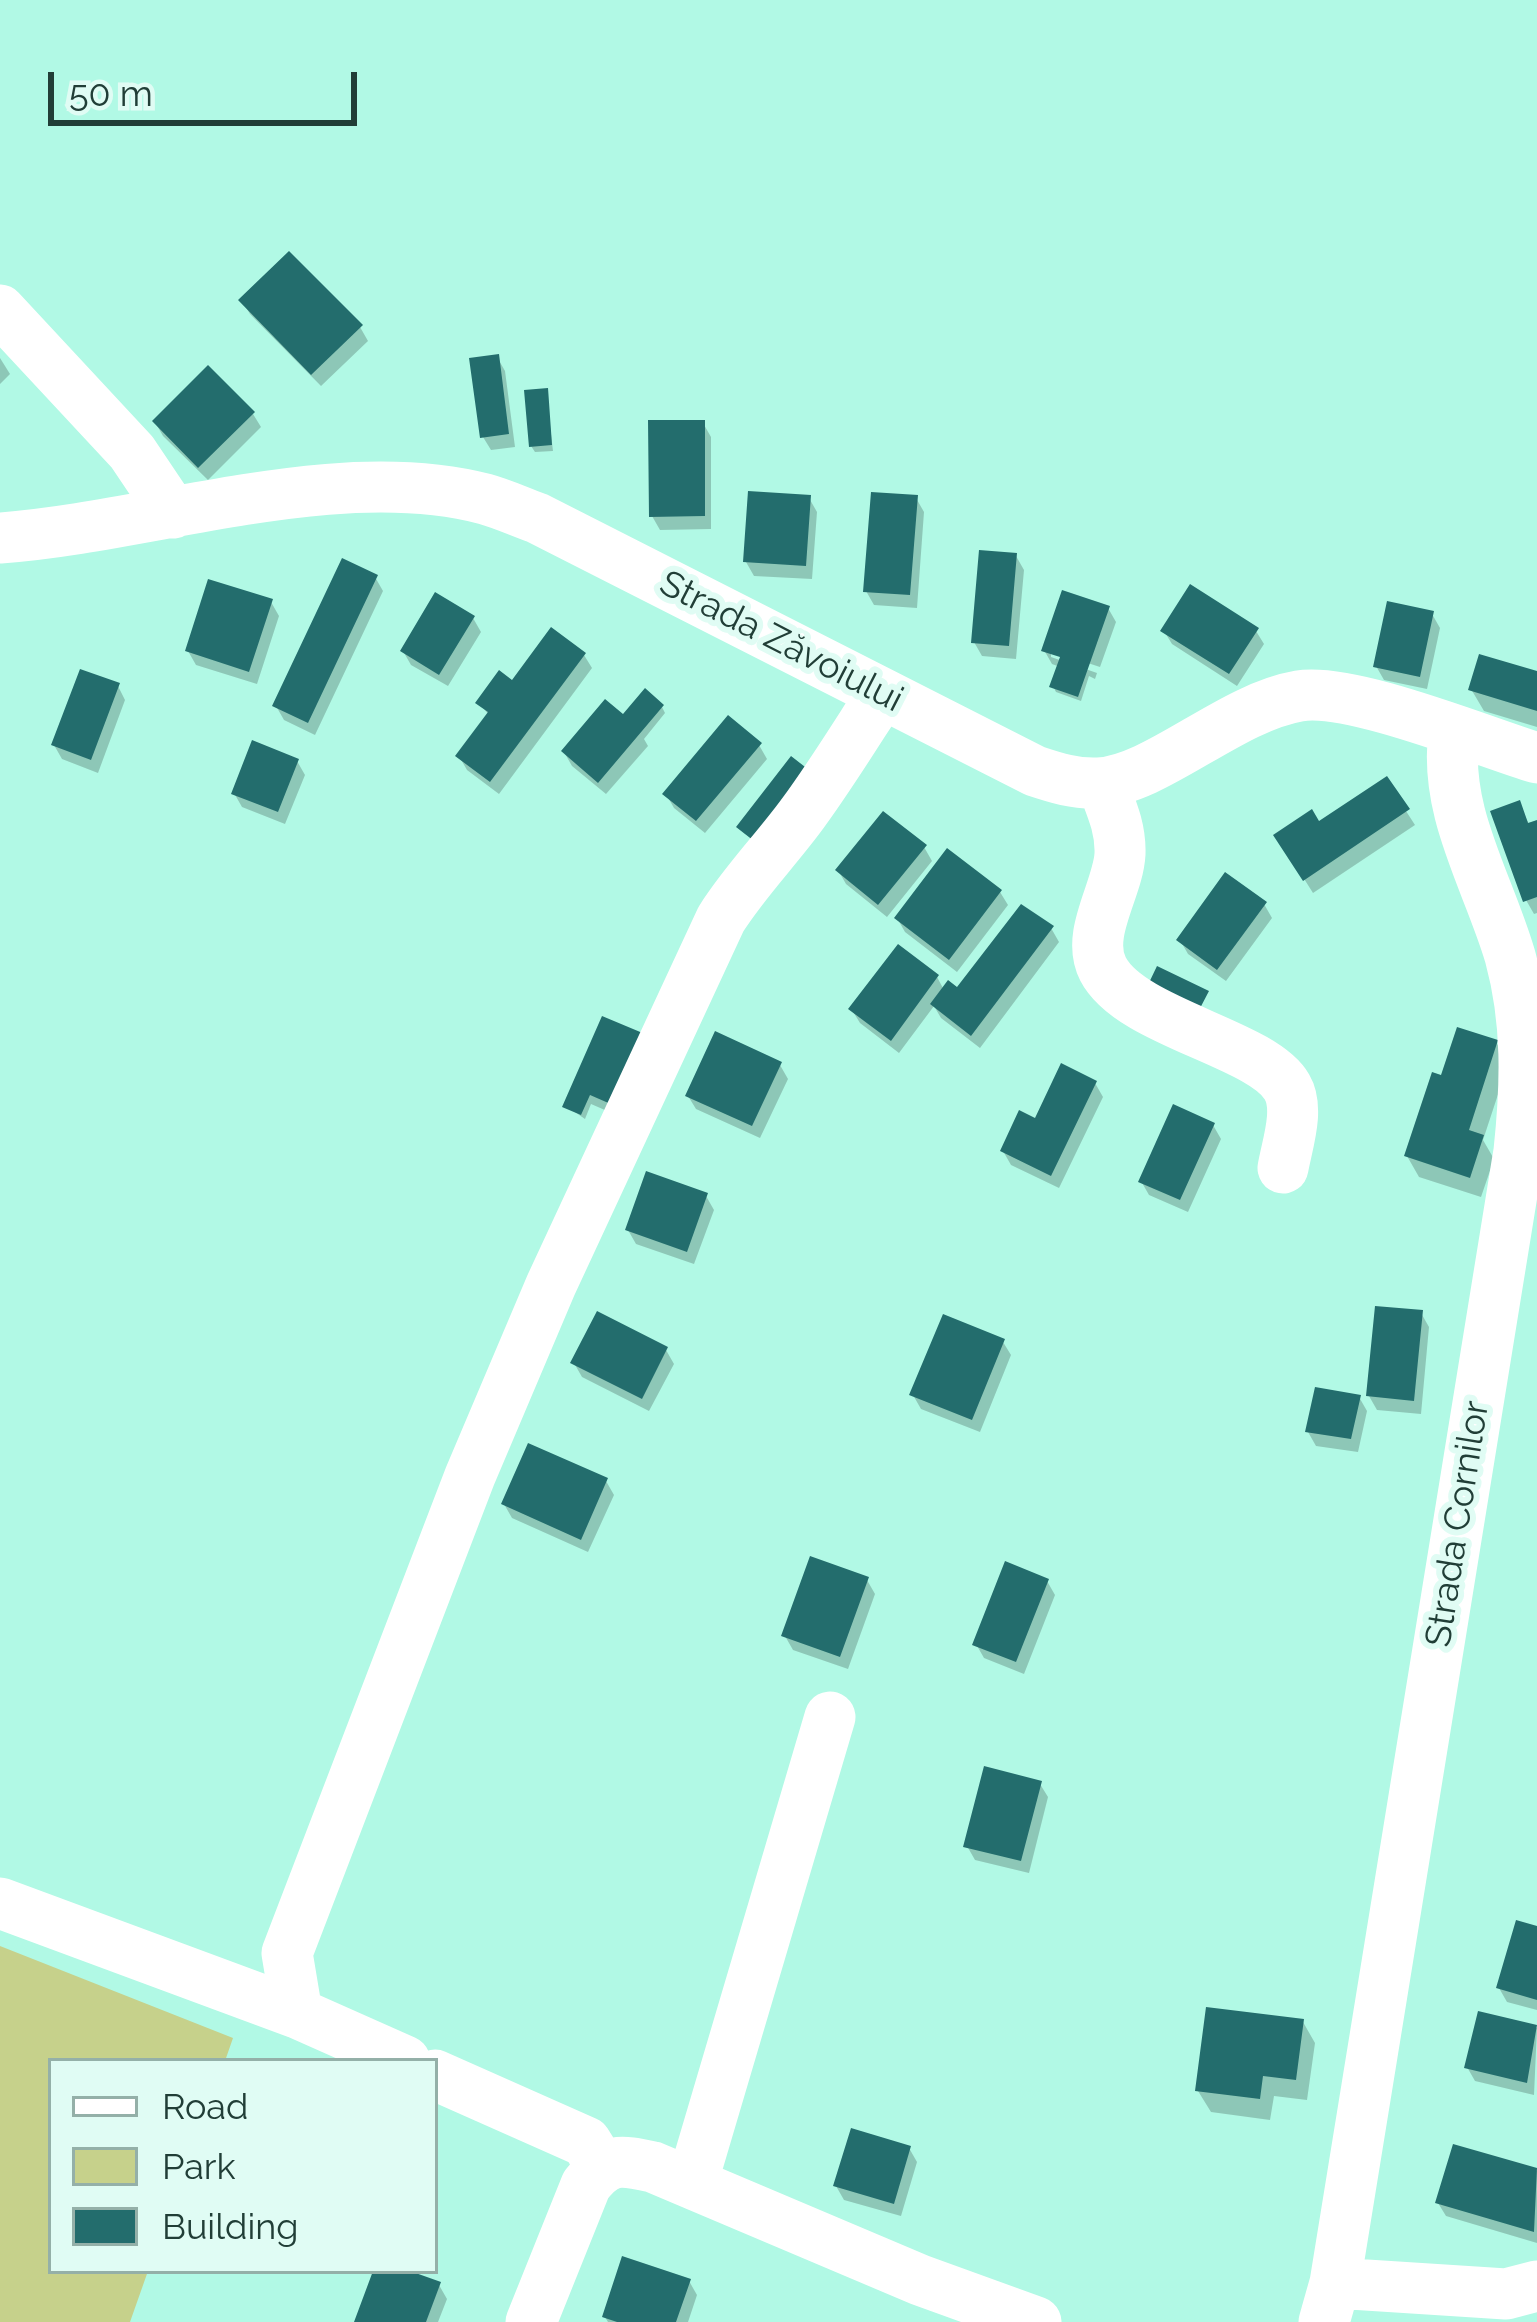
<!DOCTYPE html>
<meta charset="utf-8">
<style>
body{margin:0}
#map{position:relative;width:1537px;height:2322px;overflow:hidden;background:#b1f9e5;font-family:Raleway,sans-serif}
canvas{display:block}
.legend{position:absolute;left:48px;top:2058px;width:390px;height:216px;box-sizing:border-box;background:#e0fcf4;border:3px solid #94b0a8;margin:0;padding:15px 21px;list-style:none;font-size:36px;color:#213e37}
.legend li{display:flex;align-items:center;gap:24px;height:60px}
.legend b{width:60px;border:3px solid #94b0a8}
.scale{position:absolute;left:48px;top:72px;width:309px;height:54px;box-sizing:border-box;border:6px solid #213e37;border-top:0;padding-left:15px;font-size:36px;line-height:42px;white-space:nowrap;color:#213e37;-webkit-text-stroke:9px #e0fcf4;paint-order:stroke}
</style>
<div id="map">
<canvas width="1537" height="2322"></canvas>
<ul class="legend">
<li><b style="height:15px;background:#fff"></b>Road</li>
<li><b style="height:33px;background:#c6d18b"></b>Park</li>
<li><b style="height:33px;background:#236d6d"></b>Building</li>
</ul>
<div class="scale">50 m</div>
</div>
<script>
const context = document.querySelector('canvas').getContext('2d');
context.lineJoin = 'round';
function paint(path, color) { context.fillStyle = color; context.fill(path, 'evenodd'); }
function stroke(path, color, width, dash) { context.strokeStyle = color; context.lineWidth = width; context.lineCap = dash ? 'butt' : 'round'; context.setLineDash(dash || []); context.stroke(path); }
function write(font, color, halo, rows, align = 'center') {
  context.font = font + ' Raleway,sans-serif'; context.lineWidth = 12; context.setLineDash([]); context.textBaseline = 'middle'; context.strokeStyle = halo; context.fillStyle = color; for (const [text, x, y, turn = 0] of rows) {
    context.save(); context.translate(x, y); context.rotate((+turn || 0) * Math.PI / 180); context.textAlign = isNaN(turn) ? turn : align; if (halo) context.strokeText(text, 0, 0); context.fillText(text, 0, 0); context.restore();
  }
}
paint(new Path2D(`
 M0,1946L233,2038L225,2061H51V2271H148L130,2322H0Z`), '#c6d18b');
paint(new Path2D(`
 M242,301L360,327L368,341L321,386L250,314Z
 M497,357L505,371L515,447L491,450L483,437Z
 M0,358L10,374L0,384Z
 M546,392L553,451L535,452L531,446Z
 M253,414L261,427L208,480L163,436L155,422Z
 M703,423L711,437V529L660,530L652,516Z
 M809,498L817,512L812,579L754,576L746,562Z
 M916,498L924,512L917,608L874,605L866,591Z
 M1016,556L1024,570L1016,659L982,656L974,642Z
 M375,577L383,591L315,735L284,720L276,706Z
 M271,602L279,616L257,684L196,665L188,651Z
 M1108,608L1116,622L1100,667L1051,651V657L1097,673L1095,679L1089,676L1081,701L1056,692L1053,686L1060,667L1052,664L1044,650Z
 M1432,614L1440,628L1427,689L1384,680L1376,666Z
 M473,618L481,632L448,686L411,665L403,651Z
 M1164,631H1256L1264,644L1237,686L1172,644Z
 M584,655L592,668L499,794L467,770L459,756L489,715L479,703L512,684Z
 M1537,674V727L1484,711L1471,689Z
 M118,686L125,700L98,773L62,759L54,745Z
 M662,707L665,713L644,739L648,746L606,794L572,766L564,752L632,726Z
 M759,745L767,759L705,833L674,808L666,794Z
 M297,761L305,775L285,824L242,807L234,793Z
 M1386,780L1415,825L1313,893L1277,836L1318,825Z
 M1519,804L1530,826L1537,823V913L1534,914L1526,900Z
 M924,847L932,861L887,917L846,884L838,870Z
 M1000,892L1008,905L957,972L905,932L897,918Z
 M1264,904L1272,918L1226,981L1188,954L1180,940Z
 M1051,928L1059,942L980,1048L941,1018L934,1006L899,1053L860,1023L852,1010L937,977L944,990L958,992Z
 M604,1019L621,1117L591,1104L585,1119L566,1106Z
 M1496,1042L1508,1064L1483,1140L1494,1159L1481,1197L1419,1177L1407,1156L1443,1078Z
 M780,1065L788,1079L760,1138L696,1109L688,1096Z
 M1095,1083L1103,1097L1059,1188L1011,1165L1003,1151L1036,1122Z
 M1213,1125L1221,1139L1188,1212L1149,1195L1141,1181Z
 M706,1196L714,1210L694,1264L636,1244L628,1230Z
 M1421,1313L1429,1327L1421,1414L1377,1410L1369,1396Z
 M1003,1342L1011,1355L980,1432L921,1409L913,1395Z
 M666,1350L674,1364L649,1411L582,1377L574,1363Z
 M1359,1397L1367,1411L1358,1452L1316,1446L1308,1432Z
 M606,1481L614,1495L588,1552L512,1518L504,1504Z
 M867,1580L875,1594L848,1669L793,1650L785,1636Z
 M1047,1581L1055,1595L1024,1674L984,1658L976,1644Z
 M1040,1784L1048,1797L1029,1873L975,1860L967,1846Z
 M1537,1929V2010L1507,2002L1499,1988Z
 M1480,2015L1537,2028L1534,2095L1475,2081L1467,2067Z
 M1303,2022L1315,2043L1307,2100L1274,2096L1270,2120L1211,2112L1198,2091Z
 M1455,2147L1537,2171V2243L1446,2216L1438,2203Z
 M909,2148L917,2162L901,2216L844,2200L836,2186Z
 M376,2271H402L439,2285L447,2299L438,2322H357Z
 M689,2281L697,2295L688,2322H608L605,2317Z`), '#0003');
paint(new Path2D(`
 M289,251L363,325L311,375L238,300Z
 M499,354L509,434L480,438L469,358Z
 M208,365L255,412L198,468L152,421Z
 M548,388L552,445L529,447L524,390Z
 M648,420H705V516L649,517Z
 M748,491L811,495L806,566L743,562Z
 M871,492L918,495L910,595L863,592Z
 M979,550L1017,553L1009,646L971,643Z
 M342,558L378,575L308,723L272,706Z
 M208,579L273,599L249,672L185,651Z
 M1190,584L1259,628L1229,674L1160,631Z
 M1062,590L1110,606L1078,697L1049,687L1060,657L1041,651Z
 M435,592L475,616L439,675L400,651Z
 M1387,601L1434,611L1420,677L1373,667Z
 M551,627L586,653L490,782L455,756L488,712L475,703L499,670L512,680Z
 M1479,654L1537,671V711L1468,690Z
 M80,669L120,683L91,760L51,745Z
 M645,688L664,705L598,783L561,751L605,699L623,714Z
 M728,715L762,743L696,821L662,794Z
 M252,740L299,759L278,812L231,794Z
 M791,756L818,777L763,848L736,827Z
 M1387,776L1410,809L1303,881L1273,835L1312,809L1319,821Z
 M1520,800L1528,823L1537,820V897L1523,902L1490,811Z
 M883,811L927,845L878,905L835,870Z
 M947,848L1002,890L949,960L894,918Z
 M1225,872L1267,902L1217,970L1176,940Z
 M1021,904L1054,926L971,1036L930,1004L948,980L957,987Z
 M898,944L939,975L891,1041L848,1009Z
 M1157,966L1209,991L1197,1014L1146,989Z
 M602,1016L645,1034L613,1105L590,1095L581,1115L562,1107Z
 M1457,1027L1498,1040L1469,1130L1484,1135L1470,1178L1404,1156L1432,1072L1441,1075Z
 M715,1031L782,1062L752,1126L685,1096Z
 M1061,1063L1097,1081L1051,1176L1000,1151L1019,1110L1035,1118Z
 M1173,1104L1215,1123L1180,1200L1138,1182Z
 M646,1171L708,1193L687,1252L625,1230Z
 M1375,1306L1423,1310L1414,1401L1366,1396Z
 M597,1311L668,1347L642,1399L570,1363Z
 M943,1314L1005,1339L972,1420L909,1395Z
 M1315,1387L1361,1395L1351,1439L1305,1432Z
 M528,1443L608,1478L581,1540L501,1504Z
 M810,1556L869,1577L840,1657L781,1636Z
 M1005,1561L1049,1579L1016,1662L972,1645Z
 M984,1766L1042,1781L1021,1861L963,1847Z
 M1516,1920L1537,1926V2000L1496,1988Z
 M1206,2007L1304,2019L1296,2080L1263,2076L1260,2099L1195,2091Z
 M1478,2011L1537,2025L1527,2083L1464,2068Z
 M851,2128L911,2146L894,2204L833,2186Z
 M1453,2144L1537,2168L1534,2232L1435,2203Z
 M622,2256L691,2279L676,2322H617L602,2317Z
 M373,2271H410L441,2282L426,2322H354Z`), '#236d6d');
stroke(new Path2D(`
 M0,310L132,452L173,513
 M0,538C152,527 336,460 485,499C503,504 520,512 537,518L1035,771C1056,778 1075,784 1098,783C1157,780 1229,708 1299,696C1350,687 1482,741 1537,758
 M1102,783C1111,807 1121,828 1120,854C1118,890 1085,934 1103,969C1131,1023 1262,1043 1287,1087C1300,1109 1287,1145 1283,1168
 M0,1903L297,2013L405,2061
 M297,2013L287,1953L470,1476L551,1285L721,919C745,881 776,850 803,813C831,775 856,734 882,694
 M435,2075L586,2142L601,2166
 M692,2183L830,1717
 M1335,2283L1506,2294L1537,2286
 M531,2322L586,2185C608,2157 620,2160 653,2167L920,2280L1036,2322
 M1324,2322L1335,2283L1519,1151C1526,1085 1528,1022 1510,956C1488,881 1443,812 1454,732`), '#fff', 51);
write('36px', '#213e37', '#e0fcf4', [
 ["Strada Zăvoiului",781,642,27],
 ["Strada Cornilor",1458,1524,-81]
]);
</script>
